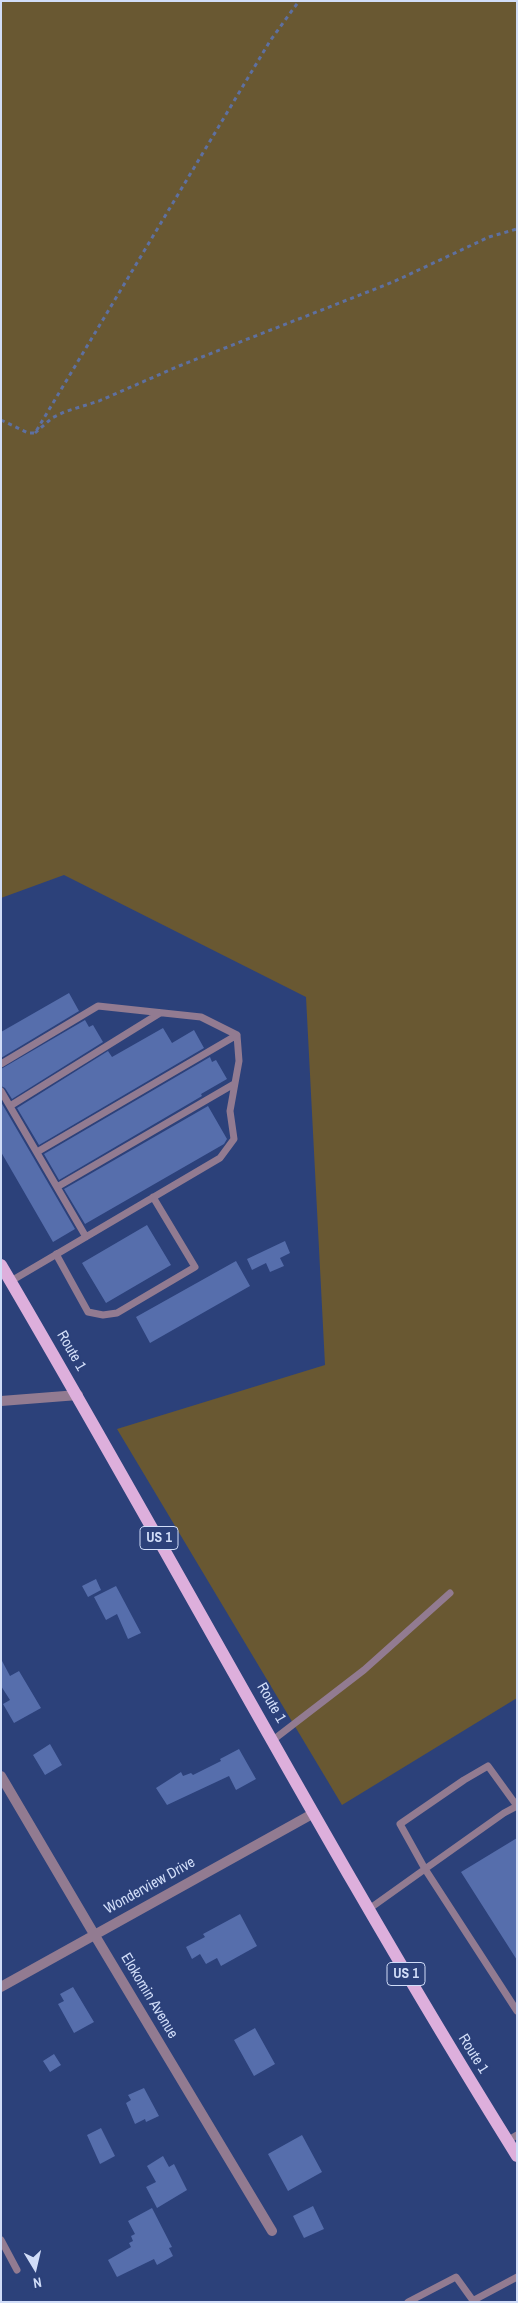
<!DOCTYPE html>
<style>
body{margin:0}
#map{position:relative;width:518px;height:2303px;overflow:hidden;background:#2c417a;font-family:"Archivo Narrow",sans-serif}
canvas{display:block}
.frame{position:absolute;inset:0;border:2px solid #d1ddf8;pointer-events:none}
.north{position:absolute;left:10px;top:2243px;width:50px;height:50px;-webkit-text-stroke:4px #2c417a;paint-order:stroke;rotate:171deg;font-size:14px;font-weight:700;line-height:20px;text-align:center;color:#d1ddf8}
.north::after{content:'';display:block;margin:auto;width:18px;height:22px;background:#d1ddf8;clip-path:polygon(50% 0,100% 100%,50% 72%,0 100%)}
</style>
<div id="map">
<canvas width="518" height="2303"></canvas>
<div class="frame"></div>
<div class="north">N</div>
</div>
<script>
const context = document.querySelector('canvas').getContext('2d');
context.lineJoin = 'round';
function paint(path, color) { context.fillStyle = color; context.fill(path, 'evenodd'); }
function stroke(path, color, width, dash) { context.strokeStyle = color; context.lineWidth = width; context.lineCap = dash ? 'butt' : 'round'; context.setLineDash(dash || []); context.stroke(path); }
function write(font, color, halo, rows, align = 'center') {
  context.font = font + ' "Archivo Narrow",sans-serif'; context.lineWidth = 4; context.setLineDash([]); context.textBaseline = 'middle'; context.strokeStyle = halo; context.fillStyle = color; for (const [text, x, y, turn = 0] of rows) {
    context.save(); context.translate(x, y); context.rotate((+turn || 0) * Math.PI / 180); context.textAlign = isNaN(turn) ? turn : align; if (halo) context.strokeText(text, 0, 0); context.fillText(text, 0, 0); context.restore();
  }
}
paint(new Path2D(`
 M1,1H517V1698L342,1805L117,1429L325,1365L306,997L64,875L1,898Z`), '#695832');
paint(new Path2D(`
 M69,993L79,1011L1,1058V1032Z
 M85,1020L89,1027L93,1025L103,1042L12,1099L5,1088L1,1086V1069Z
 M163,1028L172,1043L194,1030L204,1048L39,1145L17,1108L108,1051L112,1057Z
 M210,1057L212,1062L216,1060L227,1079L201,1094L202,1096L59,1180L44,1154Z
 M1,1102L75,1229L53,1242L1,1152Z
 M208,1106L227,1139L224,1144L85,1224L64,1189Z
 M147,1225L171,1265L106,1303L82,1263Z
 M285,1241L290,1253L280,1258L284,1266L270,1272L266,1263L252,1270L247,1259Z
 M236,1261L250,1286L150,1343L136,1317Z
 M96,1579L101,1590L88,1597L82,1586Z
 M116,1586L141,1633L128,1639L117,1614L106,1620L94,1597Z
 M1,1659L10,1676L19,1671L41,1708L14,1723L3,1704L10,1700L1,1686Z
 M50,1744L62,1765L45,1775L33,1755Z
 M239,1749L256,1779L236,1790L229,1776L167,1805L156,1788L181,1772L183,1776L191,1773L193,1775L221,1761L220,1759Z
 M517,1838V1960L461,1872Z
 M240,1914L257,1946L221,1966L217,1958L206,1964L200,1954L192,1959L186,1947L205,1937L203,1934Z
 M73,1987L94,2022L74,2033L58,2004L64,2001L60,1994Z
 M255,2028L275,2064L254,2076L234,2040Z
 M54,2054L61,2065L50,2072L43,2061Z
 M144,2088L159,2116L146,2122L145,2119L135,2124L126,2103L131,2100L128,2095Z
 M101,2128L115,2156L100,2164L87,2135Z
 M302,2135L322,2172L288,2191L268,2154Z
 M163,2156L169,2167L174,2164L187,2190L157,2208L146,2187L156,2182L147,2166Z
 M313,2206L324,2229L304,2238L293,2216Z
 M152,2208L172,2247L169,2248L173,2256L157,2265L154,2259L117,2277L108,2260L131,2247L129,2243L133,2241L131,2236L135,2234L128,2221Z`), '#566eac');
stroke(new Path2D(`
 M1,420L28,433H35L270,41L299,1
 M35,433L52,418L64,412L99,401L179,366L393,282L489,237L517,229`), '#5e70a0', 3, [4, 4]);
stroke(new Path2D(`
 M1,1064L98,1006L201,1017L237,1035L239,1061L230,1111L234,1139L220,1158L11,1281
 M1,1091L86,1237
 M10,1106L160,1013
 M37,1152L237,1035
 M57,1187L234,1084
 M56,1254L88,1312L103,1315L117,1313L195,1267L153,1197
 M273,1740L364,1670L450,1593
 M517,1806L504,1813L425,1869L517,2011
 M369,1909L425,1869L400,1824L464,1780L488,1766L517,1806
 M507,2141L517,2135
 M1,2240L17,2270
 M474,2300L517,2277
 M408,2302L456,2277L474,2302`), '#927b91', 7);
stroke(new Path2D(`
 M1,1401L78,1395
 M1,1776L94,1934L272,2231
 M1,1987L314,1813`), '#927b91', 10);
stroke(new Path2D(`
 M1,1265C175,1561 335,1865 517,2156`), '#ddafdc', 12);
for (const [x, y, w] of [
 [159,1538,38],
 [406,1974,38]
]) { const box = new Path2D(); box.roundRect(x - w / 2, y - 11.5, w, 23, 4); context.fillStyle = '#2c417a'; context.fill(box); stroke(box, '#d1ddf8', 1); }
write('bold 14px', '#d1ddf8', null, [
 ["US 1",159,1538],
 ["US 1",406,1974]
]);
write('15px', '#d1ddf8', '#2c417a', [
 ["Route 1",71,1351,60],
 ["Route 1",271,1703,60],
 ["Wonderview Drive",150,1886,-29],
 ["Elokomin Avenue",149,1996,59],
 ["Route 1",473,2054,58]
]);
</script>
